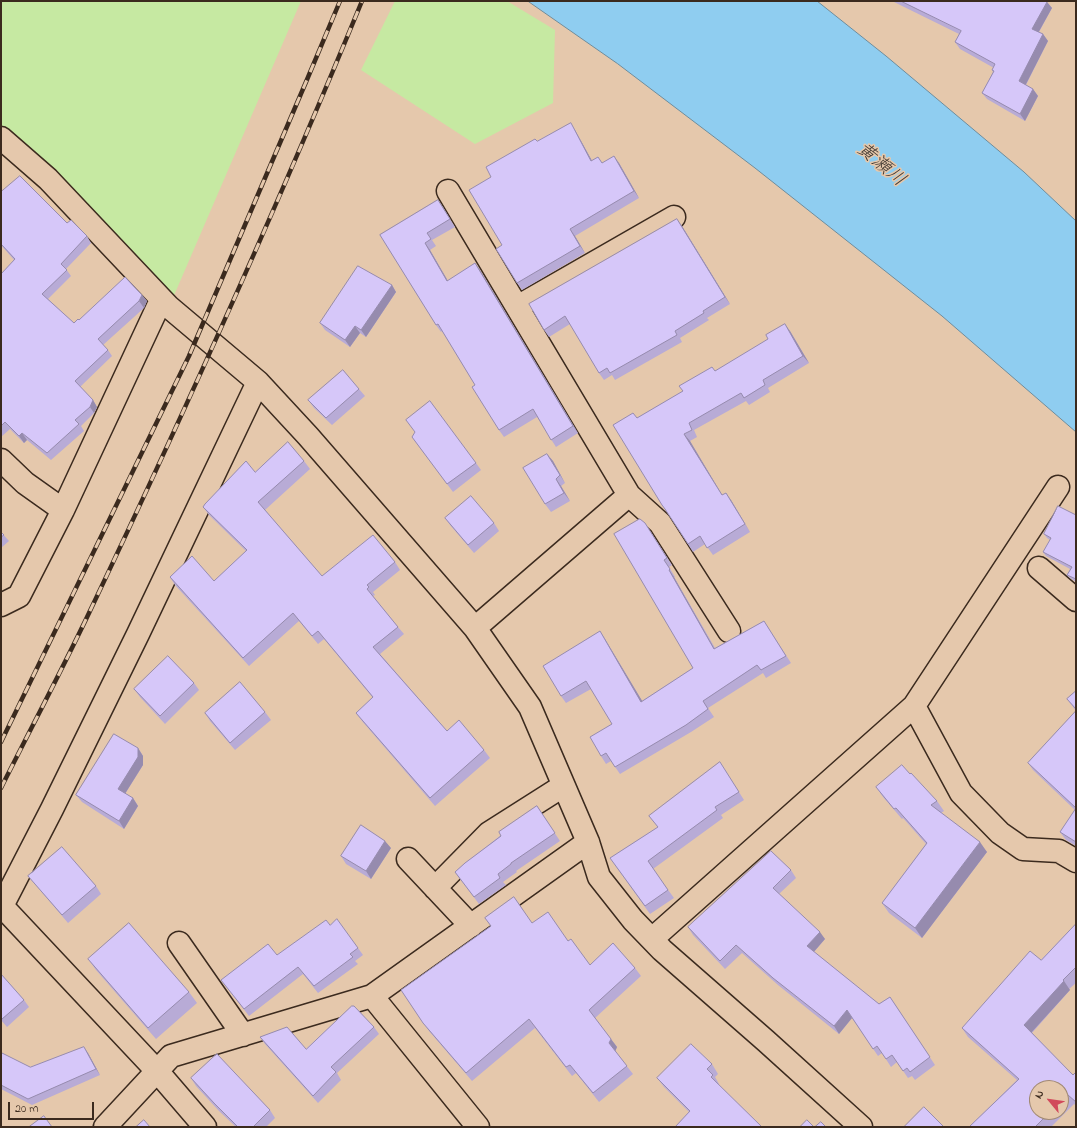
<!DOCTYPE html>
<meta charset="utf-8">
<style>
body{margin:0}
#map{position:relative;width:1077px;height:1128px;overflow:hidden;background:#e5c8ac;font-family:"Indie Flower",sans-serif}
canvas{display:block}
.frame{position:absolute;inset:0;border:2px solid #3b2a1e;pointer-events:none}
.north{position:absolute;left:1029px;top:1080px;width:40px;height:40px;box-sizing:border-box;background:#e5c8ac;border:1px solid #a18973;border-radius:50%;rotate:299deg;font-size:11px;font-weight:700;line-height:16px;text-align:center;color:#3b2a1e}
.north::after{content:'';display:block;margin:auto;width:14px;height:18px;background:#d1495b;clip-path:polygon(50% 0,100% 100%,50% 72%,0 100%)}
.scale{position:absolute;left:8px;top:1102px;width:86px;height:18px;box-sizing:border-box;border:2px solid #3b2a1e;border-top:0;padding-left:5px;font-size:12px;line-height:14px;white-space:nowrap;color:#3b2a1e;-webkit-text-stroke:3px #e5c8ac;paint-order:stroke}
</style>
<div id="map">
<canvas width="1077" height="1128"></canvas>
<div class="frame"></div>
<div class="north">N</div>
<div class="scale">20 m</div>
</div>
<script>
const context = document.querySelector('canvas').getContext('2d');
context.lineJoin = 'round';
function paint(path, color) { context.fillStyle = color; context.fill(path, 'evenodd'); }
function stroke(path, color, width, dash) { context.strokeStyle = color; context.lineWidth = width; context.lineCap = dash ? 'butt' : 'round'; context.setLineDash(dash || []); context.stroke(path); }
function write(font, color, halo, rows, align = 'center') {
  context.font = font + ' "Indie Flower","Klee One",sans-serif'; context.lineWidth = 3; context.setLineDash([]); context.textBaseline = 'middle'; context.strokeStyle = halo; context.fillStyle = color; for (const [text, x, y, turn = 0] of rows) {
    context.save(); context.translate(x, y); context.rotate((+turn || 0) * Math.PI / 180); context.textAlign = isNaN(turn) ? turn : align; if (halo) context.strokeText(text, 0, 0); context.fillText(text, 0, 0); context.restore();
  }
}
paint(new Path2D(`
 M1,1H301L169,307L1,145Z
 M395,1H507L555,30L553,103L475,144L361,70Z`), '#c6e9a2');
const water = new Path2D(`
 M528,1H817L886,56L1024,172L1076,221V432L942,316L755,168L618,64Z`);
paint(water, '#8fcdf0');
stroke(water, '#6d8c9c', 1);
const street = new Path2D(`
 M1,138L48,179L169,307L258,382L308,436L475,628L530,707L588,842L599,877L633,920L662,950L766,1041L861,1127
 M448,191L629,495L660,523L729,631
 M517,307L674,217
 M1,460L25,483L63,510
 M1039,568L1076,600
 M1,605L19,596L63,510L161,300
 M475,628L629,495
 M914,706L961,793L1000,833L1023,849L1059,851L1076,861
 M408,859L471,926
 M435,888L489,833L563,786
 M2,906L157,1071L205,1127
 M1,908L52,809L138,634L258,382
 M652,939L914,706L1058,487
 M179,943L243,1035
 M372,996L478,1127
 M105,1127L171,1056L372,996L588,842`);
stroke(street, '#3b2a1e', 25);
stroke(street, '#e5c8ac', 22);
const rail = new Path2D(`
 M1,742L189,356L306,82L340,1
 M1,788C30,730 61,672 89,613C185,411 277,208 362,1`);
stroke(rail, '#3b2a1e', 4.5);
stroke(rail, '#e5c8ac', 3, [9]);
paint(new Path2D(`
 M892,1H1046L1047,2L1052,8L1039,32L1043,34L1048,41L1026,85L1033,89L1038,96L1025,121L987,99L982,93L993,72L992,70L994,68L960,49L955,42L959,34Z
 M575,130L592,161L598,157L602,163H619L639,198L575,236L585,253L522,290L517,283L502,245L491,177L537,141Z
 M1,192L67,223L87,236L91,243L66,269L71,276L48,299L74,323L79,320L142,295L147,301L144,308L103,345L108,350L112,356L80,387L93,400L97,407L94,413L81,426L84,431L51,460L27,440L24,443L10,429L1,437V274L14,260L1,245Z
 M438,200L455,227L432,240L436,246L430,250L448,281L475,263L480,270L578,433L556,447L537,417L504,437L499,430L475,385L442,331L441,332L436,325L380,235Z
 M682,226L730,304L707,318L709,320L680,338L682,342L615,380L612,375L604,380L599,373L570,324L549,337L544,330Z
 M392,285L396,292L366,337L360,333L350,347L325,330L320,323Z
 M790,331L809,363L768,388L770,392L749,405L746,401L694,430L697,437L690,441L722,495L731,500L750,532L713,555L705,544L693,552L669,515L662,505L637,418L683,391L715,371Z
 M359,389L365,396L332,425L314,408L308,400Z
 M412,437L476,463L481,470L453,492Z
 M547,454L553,461L565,483L561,486L570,501L551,512L545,504Z
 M304,461L310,469L265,510L322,576L395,562L400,570L373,592L375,595L373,596L398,627L404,634L380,654L447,731L484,750L490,758L435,806L362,721L356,713L373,698L324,639L318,644L299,621L249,666L175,585L170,577L214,581L246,551L209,515L203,507L255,472Z
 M1076,515V582L1070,578L1067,575L1070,569L1046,556L1043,552L1050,540L1047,538L1044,534Z
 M445,518L494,523L499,531L474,553L450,525Z
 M645,523L672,565L669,567L675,577H674L715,648L764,621L791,663L766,678L763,673L708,708L714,717L691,732L620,774L611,761L606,764L601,756L612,724L591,689L566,703L561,696L600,631L605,639L642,701L693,668Z
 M1,532L9,541L1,548Z
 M194,683L199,690L165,724L140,697L134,689Z
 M1076,691V711L1067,699Z
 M1076,711V846L1066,840L1060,832L1075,810L1033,770L1028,763Z
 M265,712L271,720L235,750L210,721L205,713Z
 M138,748L143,756V765L125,794L133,798L138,806L124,829L82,802L76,795Z
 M725,770L744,800L721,815L723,818L653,869L674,898L650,914L610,858L658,827L649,816Z
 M910,774L937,801L944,811L941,813L987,852L922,938L889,913L882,903L926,844L903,818L902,819L883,797L876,787Z
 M537,806L560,841L516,871L517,872L503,882L506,885L479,904L455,872Z
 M391,848L371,879L346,864L341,856Z
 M791,870L796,878L779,894L825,939L814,952L879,1004L890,997L935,1065L915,1080L912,1076L908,1078L897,1062L891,1067L882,1053L878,1056L852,1018L839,1034L778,985L742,953L725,969L693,935L688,927Z
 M28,876L96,886L101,894L68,923L34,883Z
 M532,923L568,941L590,965L635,968L641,976L595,1018L617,1047L615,1051L633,1074L599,1102L576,1073L572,1076L535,1028L472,1081L429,1031L401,990Z
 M1076,924V983L1069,989L1070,990L1032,1033L1073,1075L1076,1072V1106L1074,1104L1051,1127H969L1017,1080L968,1037L962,1028L1041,960ZM1061,1088V1112H1037Z
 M330,925L358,948L363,955L355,961L358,964L318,993L303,974L249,1016L221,980L277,955Z
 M88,959L189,992L197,1003L156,1039L96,970Z
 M1,974L24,1000L29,1007L7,1027L1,1020Z
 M374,1027L379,1034L337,1073L341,1080L318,1103L265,1044L260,1037L306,1049Z
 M88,1053L100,1075L32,1105L1,1089V1056L30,1067Z
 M712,1064L718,1074L715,1077L719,1084L689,1112L664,1087L657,1078Z
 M191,1078L270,1110L275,1118L266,1127H236L219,1111L196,1086Z`), '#b8abd6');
paint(new Path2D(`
 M1047,2L1052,8L1037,35L1032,29Z
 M1043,34L1048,41L1024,88L1019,81Z
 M1033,89L1038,96L1025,121L1020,114Z
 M571,123L575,130L596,168L591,161Z
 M614,156L619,163L639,198L634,191Z
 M438,200L443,207L455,227L450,219Z
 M677,219L682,226L730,304L725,297Z
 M570,229L575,236L585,253L580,246Z
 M425,243L430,250L452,288L447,281Z
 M475,263L480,270L578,433L573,426Z
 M392,285L396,292L366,337L361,330Z
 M142,295L147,301L144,308L139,301Z
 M785,324L790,331L809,363L803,356Z
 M355,326L360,333L350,347L345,340Z
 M93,400L97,407L94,413L90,407Z
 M22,433L27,440L24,443L19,436Z
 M684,434L690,441L727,503L722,495Z
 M547,454L553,461L565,483L560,475Z
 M556,479L561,486L570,501L564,493Z
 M726,493L731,500L750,532L745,524Z
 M669,570L674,577L719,657L714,649Z
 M600,631L605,639L647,709L641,702Z
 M138,748L143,756V765L123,797L118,789Z
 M133,798L138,806L124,829L119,821Z
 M385,841L391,848L371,879L366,871Z
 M980,842L987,852L922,938L915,928Z
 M820,932L825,939L812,954L807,946Z
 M1064,981L1070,990L1030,1034L1024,1025Z
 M847,1010L852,1018L839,1034L834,1026Z
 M611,1039L617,1047L615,1052L609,1043Z
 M84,1047L88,1053L100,1075L96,1069Z`), '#968bae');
const building = new Path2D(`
 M901,1H1046L1047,2L1032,29L1043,34L1019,81L1033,89L1020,114L982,93L994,71L992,70L995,64L955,42L961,31Z
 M571,123L591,161L598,157L602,163L614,156L634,191L570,229L580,246L517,283L496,249L502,245L469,190L491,177L486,167L535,139L537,141Z
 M20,176L67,223L71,220L87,236L61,264L67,270L42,294L74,323L78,319L79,320L125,277L142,295L139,301L98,339L108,350L75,381L93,400L90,407L75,420L79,424L47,453L22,433L19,436L5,422L1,426V274L15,259L1,244V192Z
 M438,200L450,219L427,233L431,239L425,243L447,281L475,263L573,426L551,440L533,409L499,430L472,387L475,385L438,324L436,325L380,235Z
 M677,219L725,297L703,311L704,313L675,331L677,335L610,373L607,368L599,373L565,316L544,330L529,304Z
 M358,266L392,285L361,330L355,326L345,340L320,323Z
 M785,324L803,356L763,380L765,385L744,398L741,393L689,423L692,430L684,434L722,495L726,493L745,524L707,548L700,536L688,544L665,509L662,505L613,425L633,413L637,418L683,391L679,386L712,367L715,371L768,339L766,335Z
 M343,370L359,389L326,418L308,400Z
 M430,401L476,463L447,484L412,437L415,432L406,420Z
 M288,442L304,461L258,502L322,576L373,535L395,562L367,585L369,587L367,589L398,627L373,647L447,731L459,720L484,750L430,798L356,713L373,697L318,631L312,636L293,613L243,658L170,577L192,556L214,581L247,550L203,507L205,504L246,461L255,472Z
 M547,454L560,475L556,479L564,493L545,504L523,468Z
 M471,496L494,523L468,545L445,518Z
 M1058,506L1076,515V579L1067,575L1072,567L1043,552L1051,538L1044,534Z
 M640,519L645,523L667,558L664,560L670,569L669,570L714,649L764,621L786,656L761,670L757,665L703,701L708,709L686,725L615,767L606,753L601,756L590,737L612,724L586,681L561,696L543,666L600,631L641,702L693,668L614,534Z
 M1,532L4,535L1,537Z
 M168,656L194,683L160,716L134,689Z
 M240,682L265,712L230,743L205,713Z
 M1076,691V709L1067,699Z
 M1076,711V842L1060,832L1076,808L1028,763Z
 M114,734L138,748V757L118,789L133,798L119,821L76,795Z
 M720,762L739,792L715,807L717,810L648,861L668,890L645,906L610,858L658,827L649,816Z
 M902,765L910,774L911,773L937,801L931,805L980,842L915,928L882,903L927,843L896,808L894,809L876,787Z
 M537,806L555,833L511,863V864L498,874L500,878L474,897L455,872L465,863L501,836L499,832Z
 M361,825L385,841L366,871L341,856Z
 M62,847L96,886L62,915L28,876Z
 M771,851L791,870L773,888L820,932L807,946L879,1004L890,997L930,1057L910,1072L907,1068L903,1071L892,1055L886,1059L877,1046L873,1049L847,1010L834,1026L773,978L736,945L720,961L688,927Z
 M514,897L532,923L548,912L568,941L571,939L590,965L613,943L635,968L589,1010L611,1039L609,1043L627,1066L593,1093L570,1065L566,1067L529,1019L466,1073L423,1023L401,990L491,926L485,918Z
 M337,919L358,948L350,954L353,957L314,986L298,967L244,1009L221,980L268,944L277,955L326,920L330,925Z
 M129,923L189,992L148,1028L88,959Z
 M1076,924V967L1063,980L1064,981L1024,1025L1073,1075L1076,1072V1102L1068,1095L1061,1102V1088H1037V1112H1050L1035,1127H969L1019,1079L962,1028L1030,951L1041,960Z
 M1,974L24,1000L2,1019H1Z
 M352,1006H354L374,1027L331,1067L336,1072L313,1096L260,1037L287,1027L306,1049Z
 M691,1044L712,1064L707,1069L713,1075L711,1077L762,1127H675L690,1111L657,1078Z
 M84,1047L96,1069L28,1099L1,1085V1056L2,1053L30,1067Z
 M217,1054L270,1110L253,1127H238L214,1103L191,1078Z
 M924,1107L944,1127H904Z
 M44,1116L52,1127H29Z
 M144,1120L150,1127H136Z
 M807,1120L814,1127H800Z
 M821,1122L826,1127H815Z`);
paint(building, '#d6c7f9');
stroke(building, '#968bae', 1);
write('italic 19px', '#433a33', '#e5c8ac', [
 ["黄瀬川",880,166,40]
]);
</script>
